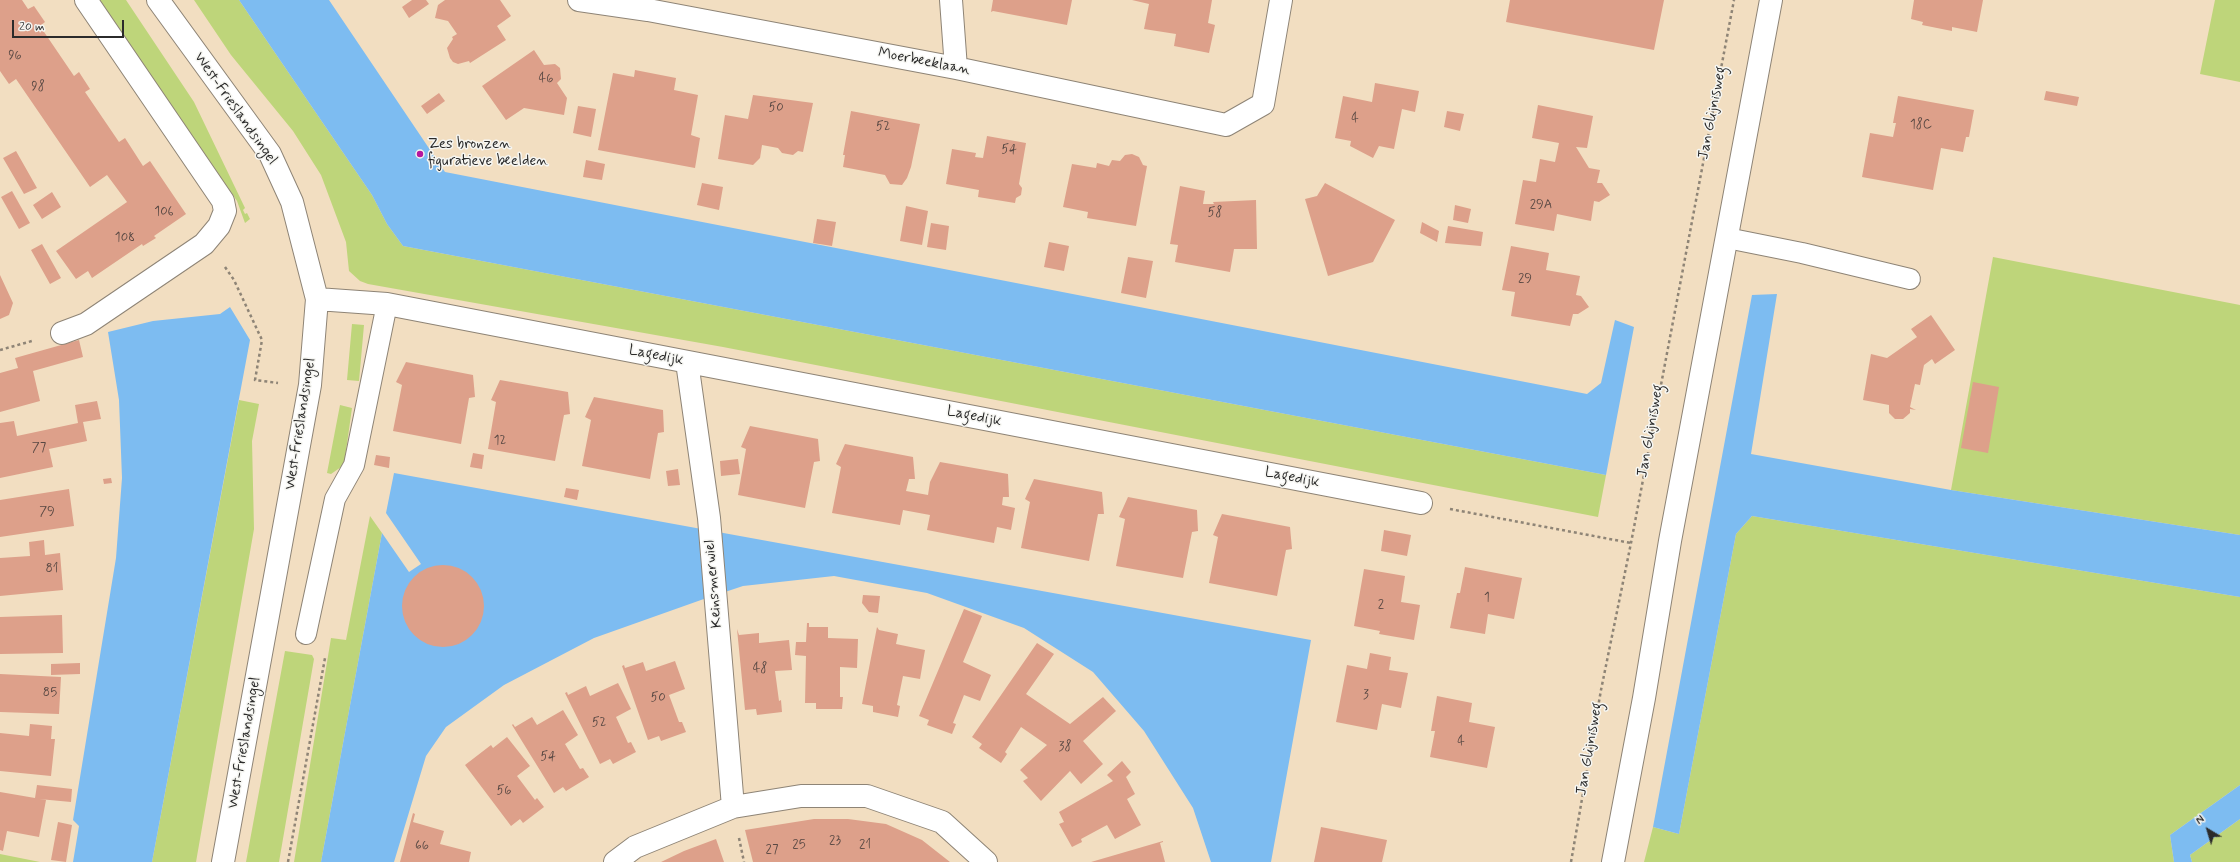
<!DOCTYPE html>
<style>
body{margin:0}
#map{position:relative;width:2240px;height:862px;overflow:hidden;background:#f2dec1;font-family:Mynerve,sans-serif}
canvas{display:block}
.north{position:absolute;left:2188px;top:810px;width:40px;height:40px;-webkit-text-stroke:3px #f6f6f2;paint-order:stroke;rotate:322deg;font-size:11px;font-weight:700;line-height:16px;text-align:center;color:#2b2b2b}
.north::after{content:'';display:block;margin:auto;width:14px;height:18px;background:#2b2b2b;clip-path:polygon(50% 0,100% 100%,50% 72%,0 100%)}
.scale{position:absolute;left:12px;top:20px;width:112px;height:18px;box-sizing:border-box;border:2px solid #2b2b2b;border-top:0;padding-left:5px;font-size:12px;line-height:14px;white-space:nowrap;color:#2b2b2b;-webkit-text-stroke:3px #f6f6f2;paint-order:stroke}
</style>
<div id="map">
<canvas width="2240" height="862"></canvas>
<div class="north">N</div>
<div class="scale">20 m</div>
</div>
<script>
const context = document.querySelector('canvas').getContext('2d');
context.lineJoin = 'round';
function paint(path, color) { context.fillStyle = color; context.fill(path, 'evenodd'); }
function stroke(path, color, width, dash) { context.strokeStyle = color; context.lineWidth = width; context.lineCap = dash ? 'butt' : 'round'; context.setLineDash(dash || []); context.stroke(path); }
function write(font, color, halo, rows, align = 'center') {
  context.font = font + ' Mynerve,sans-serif'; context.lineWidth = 3; context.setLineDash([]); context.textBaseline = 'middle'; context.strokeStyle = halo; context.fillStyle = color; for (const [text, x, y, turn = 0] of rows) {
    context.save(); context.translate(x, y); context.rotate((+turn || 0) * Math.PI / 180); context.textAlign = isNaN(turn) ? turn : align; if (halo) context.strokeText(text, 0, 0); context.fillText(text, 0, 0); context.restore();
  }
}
paint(new Path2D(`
 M99,0H126L194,102L245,208L243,210L245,214L247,213L250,219L245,223L237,201Z
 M194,0H239L372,195L387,224L403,246L1606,475L1598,517L723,347L368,284L360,281L349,271L346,242L321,175L293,131L231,55Z
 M2215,0H2240V82L2200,74Z
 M1993,257L2240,305V535L1951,490Z
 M352,324L364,325L359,381L347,380Z
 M239,400L259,404L252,441L254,529L196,862H152Z
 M340,405L352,408L344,465L331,474L327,473Z
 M370,516L382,533L321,862H294L331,638L346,640Z
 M1752,516L2240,597V785L2170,835L2174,862H1644L1653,827L1679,834L1736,534Z
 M285,651L312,655L314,659L279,862H246Z
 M2240,819V862H2192L2190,855Z
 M0,854L40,862H0Z`), '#bed57a');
paint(new Path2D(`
 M239,0H329L445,172L1587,394L1601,383L1615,320L1634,327L1606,475L403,246L387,224L372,195Z
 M1777,294L1751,454L1951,490L2240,535V597L1752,516L1736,534L1679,834L1653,827L1752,295Z
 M230,307L250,340L152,862H73L79,826L73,820L116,558L122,478L119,400L108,332L153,321L220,314Z
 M394,473L1311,640L1271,862H1211L1193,808L1144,731L1093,672L1024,628L927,593L834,576L743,586L701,600L594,638L504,685L446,727L426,756L394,862H321L382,533L409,572L421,564L386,513Z
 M2240,785V819L2190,855L2192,862H2174L2170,835Z`), '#7dbcf1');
paint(new Path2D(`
 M0,0H22L28,9L34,6L45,22L40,26L74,76L79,72L90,89L85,92L119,142L125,138L143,166L150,161L186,214L154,236L156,238L143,246L142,244L92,278L88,271L76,279L56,251L127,202L107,175L90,187L16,79L9,84L0,71Z
 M412,0H426L429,4L409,18L402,7Z
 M445,0H500L511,16L497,26L506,40L470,63L469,61L458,64L453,62L450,58L447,48L453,39L452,37L457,34L448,21L435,18L438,5Z
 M993,0H1072L1067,25L993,11L991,12Z
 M1132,0H1212L1208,23L1215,25L1209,53L1174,46L1176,34L1144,29L1149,4Z
 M1510,0H1664L1654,50L1506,22Z
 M1914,0H1983L1977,32L1952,27V31L1922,25L1923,22L1911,19Z
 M534,50L544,65L555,64L560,68L561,79L557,83L567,98L564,115L524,108L506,120L482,86Z
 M635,70L676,78L674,90L698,95L691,135L700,138L695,168L598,150L613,73L634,77Z
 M1375,83L1419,91L1415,112L1402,109L1394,149L1379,146L1373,158L1350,146L1351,141L1335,138L1343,96L1372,102Z
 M2046,91L2079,97L2077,106L2044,100Z
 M439,93L445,101L427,114L421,106Z
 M753,95L813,103L803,152L798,151L793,155L782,153L778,148L762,145L760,158L753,165L718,159L725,115L748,119Z
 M1898,96L1974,110L1969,137H1966L1963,152L1941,148L1933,190L1862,177L1870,133L1893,137L1896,123H1893Z
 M1538,105L1593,116L1587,148L1576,147L1589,168L1600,170L1597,183H1602L1610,195L1599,202L1594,201L1591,221L1557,214L1554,231L1515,224L1523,180L1536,182L1540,159L1555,162L1559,143L1532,138Z
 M578,106L596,109L591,137L573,133Z
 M851,111L920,124L911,167L907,178L902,185L890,184L885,175L843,167L845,155H843Z
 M1447,111L1464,114L1460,131L1444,127Z
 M987,136L1026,143L1019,184L1022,188L1021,195L1016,198L1015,203L978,197L979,190L946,184L952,149L976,153L975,157L983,158Z
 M16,151L37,188L24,194L3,158Z
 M1132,154L1139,157L1143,165L1147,166L1136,226L1087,218L1088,212L1063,207L1072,164L1096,168L1097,163L1109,166L1112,160L1120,161L1125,155Z
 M586,160L605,164L602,180L583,177Z
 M702,183L723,187L719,210L697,205Z
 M1325,183L1395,220L1373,262L1328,276L1305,199L1317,196Z
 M1180,186L1205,191L1203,204H1214L1213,202L1256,200L1257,249H1234L1230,272L1175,262L1178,245L1170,244Z
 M12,191L30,223L19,229L1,197Z
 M52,192L61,207L42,219L33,205Z
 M1455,205L1471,209L1468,223L1453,220Z
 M906,206L928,211L922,245L900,241Z
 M817,219L836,222L832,246L813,243Z
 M1422,222L1439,231L1437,242L1420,233Z
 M931,223L949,226L946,250L927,247Z
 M1448,226L1483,232L1481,246L1445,243Z
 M1049,242L1069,246L1064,271L1044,267Z
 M42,244L61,278L50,284L31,250Z
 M1511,246L1549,253L1546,270L1580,276L1576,295L1581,296L1589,307L1578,314H1573L1570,326L1511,316L1515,292L1502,290Z
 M1128,257L1153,261L1146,298L1121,293Z
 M0,275L13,303L9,315L0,319Z
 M1931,315L1955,350L1935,364L1932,359L1924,365L1920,385L1915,384L1910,407L1916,410L1910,409V413L1903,419H1895L1889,413V405L1863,400L1871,354L1887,358L1917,337L1911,329Z
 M79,340L83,357L33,371L40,401L0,412V373L18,368L15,358Z
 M406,362L473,375L475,397L469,398L461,444L393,431L402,385L396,382Z
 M500,380L568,392L570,414L564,415L555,461L488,449L496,402L491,400Z
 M1973,382L1999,387L1988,453L1961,448Z
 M594,397L663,410L664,432L658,433L650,479L582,466L591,420L585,417Z
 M97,401L101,419L83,422L87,441L49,449L53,467L0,478V423L14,421L17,436L78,423L75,405Z
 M750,426L818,439L820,461L814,462L805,508L738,495L746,449L741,447Z
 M845,444L913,457L915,479H909L906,491L928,495L930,482L940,462L1008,474L1009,497H1003L1002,505L1015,508L1011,530L997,527L994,543L927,530L930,515L903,510L900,525L832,513L841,467L836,464Z
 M473,453L484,455L482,469L470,467Z
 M376,455L390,457L389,468L374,465Z
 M738,459L740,474L721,476L720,461Z
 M678,469L680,485L668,486L666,471Z
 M111,478L112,483L104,484L103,479Z
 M1034,479L1102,492L1104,514H1098L1089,561L1021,548L1030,502L1025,499Z
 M566,488L579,490L577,500L564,497Z
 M69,489L74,526L0,537V500Z
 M1128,497L1197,510L1198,531L1192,532L1183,578L1116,566L1125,519L1119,517Z
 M1222,514L1290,527L1292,549L1286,550L1277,596L1209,583L1218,537L1213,535Z
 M1384,530L1411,535L1407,556L1381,551Z
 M44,540L45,555L60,553L63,590L0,596V558L30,556L29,542Z
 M402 606a41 41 0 1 1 82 0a41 41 0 1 1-82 0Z
 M1465,567L1522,578L1514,619L1488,614L1485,634L1450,628L1457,593H1460Z
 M1364,569L1405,576L1401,602L1420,605L1414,640L1379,634L1380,631L1354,626Z
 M863,595L880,596L878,613L869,612L862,603Z
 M964,609L982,616L963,662L991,675L980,701L964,695L953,723L956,724L952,734L927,725L929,720L919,716Z
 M62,615L63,653L0,654V617Z
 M807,623H809V627H828V638L858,639L857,668L840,667V697H843L842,709H816V703H805L806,656L795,655L796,642H806Z
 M877,627L879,630L898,634L896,644L925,650L920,679L903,676L897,705L900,706L898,717L873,712V706L862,704Z
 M737,629L739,635L759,633V643L789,640L792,670L775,671L779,701L781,700L782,712L757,715L756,709L745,710Z
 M1037,643L1054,654L1026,694L1070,724L1103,697L1116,711L1083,741L1103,764L1081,784L1070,771L1041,801L1023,781L1028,778L1020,770L1047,745L1021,727L1005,752L1007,754L1001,763L979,748L982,744L972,737Z
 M1370,653L1391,657L1389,670L1408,673L1401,708L1382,704L1377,730L1336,722L1347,665L1367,669Z
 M675,661L685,689L669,695L679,722H682L686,732L661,741L659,736L648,740L622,666L624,665L625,668L643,662L646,671Z
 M80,663V674L51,675V664Z
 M0,674L61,677L59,714L0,712Z
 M618,683L631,709L616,717L628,743L631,742L636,752L613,764L610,759L600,764L565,693L567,692L568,695L586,686L590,696Z
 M1437,696L1472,703L1469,722L1495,727L1487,768L1430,757L1435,731H1431Z
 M563,710L578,735L565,744L580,769L583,768L589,777L566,791L563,787L554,793L512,725L513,724L515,727L532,717L537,725Z
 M30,724L52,726L51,739H55L51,776L0,771V733L29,736Z
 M507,737L530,766L517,776L535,800L537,798L544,807L523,823L520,819L511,826L465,765L491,745L493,748Z
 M1122,761L1131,772L1126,777L1135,794L1127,799L1141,825L1115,839L1107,825L1081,839L1082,842L1072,847L1059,824L1064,822L1059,812L1113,781L1107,775Z
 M37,785L72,789L71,802L39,799L46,800L39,837L7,831L3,851L0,850V792L35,798Z
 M413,813L415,814L413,822L444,831L440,844L471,852L469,862H400Z
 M814,819H848L886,824L922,840L950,862H753L745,830Z
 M58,822L72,825L66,862L51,860Z
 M1321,827L1387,840L1382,862H1314Z
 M716,839L724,862H661L684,851Z
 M1163,841V842L1160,843L1165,862H1091Z`), '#dda08a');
const service = new Path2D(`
 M1727,238L1802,253L1910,279
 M306,634L335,499L354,465L387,304`);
const minor = new Path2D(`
 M158,0L270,154L292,202L317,299L310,385L223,862
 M579,0L648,10L956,68L1226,125L1263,104L1281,0
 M951,0L956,68
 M317,299L387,304L1421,503
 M62,333L86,324L204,244L219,226L225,211L223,201L86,0
 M687,362L709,518L733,807
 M615,862L635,847L733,807L801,796H867L942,822L986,862`);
const tertiary = new Path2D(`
 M1613,862L1644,698L1670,541L1771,0`);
stroke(service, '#8e8476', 22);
stroke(minor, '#8e8476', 24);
stroke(tertiary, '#8e8476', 24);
stroke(new Path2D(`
 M225,267L234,280L262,340L255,380L278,383
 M0,350L32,341
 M1450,509L1631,543
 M739,838L744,862
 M288,862L325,658
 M1571,862L1601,690L1631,543L1734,0`), '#8e8476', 2.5, [3, 3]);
stroke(service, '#fff', 20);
stroke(minor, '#fff', 22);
stroke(tertiary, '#fff', 22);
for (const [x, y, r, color] of [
 [420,154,4,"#b5179e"]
]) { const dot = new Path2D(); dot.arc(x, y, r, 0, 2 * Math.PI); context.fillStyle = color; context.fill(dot); stroke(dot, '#f6f6f2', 1.5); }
write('13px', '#584843', null, [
 ["96",15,56],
 ["46",546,79],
 ["98",38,87],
 ["50",776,108],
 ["4",1355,119],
 ["18C",1921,125],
 ["52",883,127],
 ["54",1009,150],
 ["29A",1541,205],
 ["106",164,212],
 ["58",1215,213],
 ["108",125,238],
 ["29",1525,279],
 ["12",500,441],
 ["77",39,448],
 ["79",47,512],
 ["81",52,569],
 ["1",1487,598],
 ["2",1381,605],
 ["48",760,669],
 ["85",50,693],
 ["3",1366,695],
 ["50",658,698],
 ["52",599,723],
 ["4",1461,742],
 ["38",1065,747],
 ["54",548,757],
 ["56",504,791],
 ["23",835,841],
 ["25",799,845],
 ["21",865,845],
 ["66",422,846],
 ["27",772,850]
]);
write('15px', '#2b2b2b', '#f6f6f2', [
 ["Moerbeeklaan",924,62,11],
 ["West-Frieslandsingel",235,109,55],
 ["Jan Glijnisweg",1713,113,-79],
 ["Lagedijk",656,356,11],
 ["Lagedijk",974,417,11],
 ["West-Frieslandsingel",301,424,-81],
 ["Jan Glijnisweg",1651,431,-80],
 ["Lagedijk",1292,478,11],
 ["Keinsmerwiel",714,584,-95],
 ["West-Frieslandsingel",245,743,-80],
 ["Jan Glijnisweg",1590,749,-80]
]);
write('15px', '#2b2b2b', '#f6f6f2', [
 ["Zes bronzen",428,145],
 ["figuratieve beelden",428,162]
], 'left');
</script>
